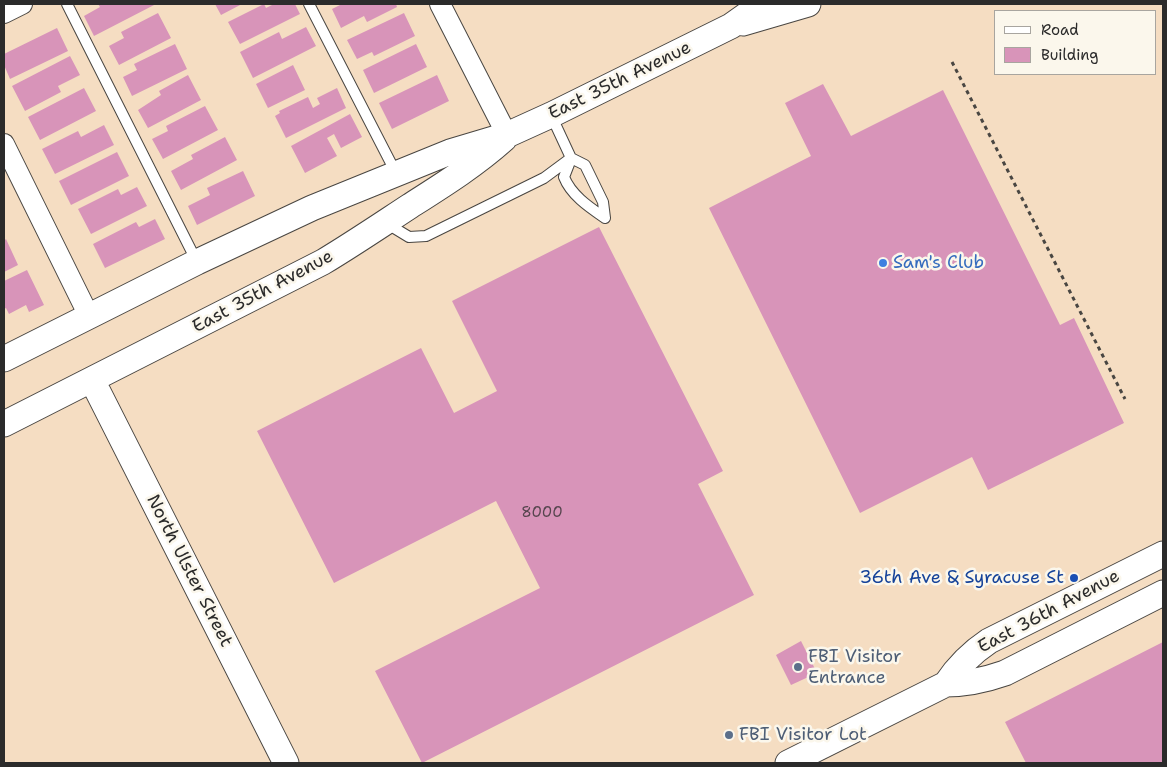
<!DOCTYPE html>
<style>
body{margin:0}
#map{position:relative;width:1167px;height:767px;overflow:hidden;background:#f5ddc2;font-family:"Shantell Sans",sans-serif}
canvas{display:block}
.frame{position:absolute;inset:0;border:5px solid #2b2b2b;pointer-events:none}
.legend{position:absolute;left:994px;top:10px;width:162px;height:65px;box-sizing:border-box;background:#fbf7ec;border:1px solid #a8a59f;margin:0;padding:6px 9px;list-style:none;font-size:15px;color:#2b2b2b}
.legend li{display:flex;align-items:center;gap:10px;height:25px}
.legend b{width:25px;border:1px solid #a8a59f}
</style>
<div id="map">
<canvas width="1167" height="767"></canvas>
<div class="frame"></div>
<ul class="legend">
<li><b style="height:6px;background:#fff"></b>Road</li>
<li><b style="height:14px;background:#d894b9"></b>Building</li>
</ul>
</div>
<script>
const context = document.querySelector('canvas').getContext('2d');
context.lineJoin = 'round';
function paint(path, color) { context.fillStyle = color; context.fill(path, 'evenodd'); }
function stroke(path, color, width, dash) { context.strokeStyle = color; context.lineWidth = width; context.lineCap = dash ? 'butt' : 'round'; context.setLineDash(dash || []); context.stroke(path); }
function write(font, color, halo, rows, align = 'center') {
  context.font = font + ' "Shantell Sans",sans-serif'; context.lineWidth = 5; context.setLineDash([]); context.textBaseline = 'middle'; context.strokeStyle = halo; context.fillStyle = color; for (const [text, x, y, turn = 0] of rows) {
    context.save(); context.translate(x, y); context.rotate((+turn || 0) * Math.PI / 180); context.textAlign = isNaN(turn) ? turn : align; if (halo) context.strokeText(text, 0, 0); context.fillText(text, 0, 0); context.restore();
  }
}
paint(new Path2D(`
 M98,4H156L94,36L84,16L100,7Z
 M215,4H242L221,15Z
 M264,4L266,8L274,4H295L300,14L240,44L228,22Z
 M342,4H396L397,7L367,22L364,16L341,28L332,9Z
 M158,13L171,38L119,65L109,46L124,38L121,32Z
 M404,13L415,36L374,56L372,52L357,59L347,40Z
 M306,27L316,46L253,78L240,52L279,32L282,39Z
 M57,28L68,51L10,79L4,65V54Z
 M175,44L187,69L132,96L123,77L137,70L134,64Z
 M416,44L427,67L374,93L363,70Z
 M70,56L80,75L58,86L61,92L25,111L12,86Z
 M293,65L305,90L268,108L256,84Z
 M188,75L201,100L148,128L138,110L161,95L159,91Z
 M437,75L449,101L392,129L379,103Z
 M823,84L851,136L943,90L1060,325L1074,318L1124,423L988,490L972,457L860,513L709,208L811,156L785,103Z
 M84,88L96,111L40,140L28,117Z
 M337,88L346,108L286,138L275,116L280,113L279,111L308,97L313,108L320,104L317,98Z
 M205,106L218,130L163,159L152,139L168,131L166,126Z
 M350,114L362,137L341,148L334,134L327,138L337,156L305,173L291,146Z
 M104,125L114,145L55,174L42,149L78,131L81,137Z
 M225,137L237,160L181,190L171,171L193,159L191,155Z
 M117,152L129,176L71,205L59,181Z
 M243,171L255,196L197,225L188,206L210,195L207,188Z
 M137,187L147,206L91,234L78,209L118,189L121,195Z
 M155,219L165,239L105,268L93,244L136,222L139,227Z
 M599,227L723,471L698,484L754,595L422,763L375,671L540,588L496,501L334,583L257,431L421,348L454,413L497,391L452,301Z
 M6,239L18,265L4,272V241Z
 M27,270L44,305L29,312L26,305L9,314L6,308L4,309V281Z
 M801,641L817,673L791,685L776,655Z
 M1163,642V763H1026L1005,722Z`), '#d894b9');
const service = new Path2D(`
 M67,4L197,262
 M309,4L396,173
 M551,115L571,158L585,165L603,202L605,218
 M571,159L564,177C571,195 589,207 605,218
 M386,223L409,237L426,236L544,178L571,158`);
const minor = new Path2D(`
 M440,4L507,135
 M4,13L22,4
 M4,144L89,316`);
const tertiary = new Path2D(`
 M743,23L808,4
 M4,359L197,262L312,208L450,152L507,135L551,115L731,26L762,4
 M92,380L286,763
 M4,424L323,262C353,244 381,225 410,206C443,185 475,165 504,139
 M946,684C958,666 971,653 989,641L1163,554
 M788,763L946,684C967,684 985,680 1005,673L1163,593`);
stroke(service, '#494642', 12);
stroke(minor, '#494642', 22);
stroke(tertiary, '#494642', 27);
stroke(new Path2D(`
 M952,62L1125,399`), '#494642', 3, [4, 4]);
stroke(service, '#fff', 10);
stroke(minor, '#fff', 20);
stroke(tertiary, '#fff', 25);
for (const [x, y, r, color] of [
 [883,263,5,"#3f7fe0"],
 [1074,578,5,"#1a4fb4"],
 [798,667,5,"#5c6f8a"],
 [729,735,5,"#5c6f8a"]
]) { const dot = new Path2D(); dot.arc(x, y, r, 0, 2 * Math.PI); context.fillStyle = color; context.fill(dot); stroke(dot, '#fbf7ec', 2); }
write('15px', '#56454e', null, [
 ["8000",542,513]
]);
write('18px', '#2b2b2b', '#fbf7ec', [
 ["East 35th Avenue",620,81,-26],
 ["East 35th Avenue",263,292,-28],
 ["North Ulster Street",189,571,63],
 ["East 36th Avenue",1049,612,-28]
]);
write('18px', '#366cbe', '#fbf7ec', [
 ["Sam's Club",893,263]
], 'left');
write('18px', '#164399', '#fbf7ec', [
 ["36th Ave & Syracuse St",1064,578]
], 'right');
write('18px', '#4e5e75', '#fbf7ec', [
 ["FBI Visitor",808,657],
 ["Entrance",808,678],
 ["FBI Visitor Lot",739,735]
], 'left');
</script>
